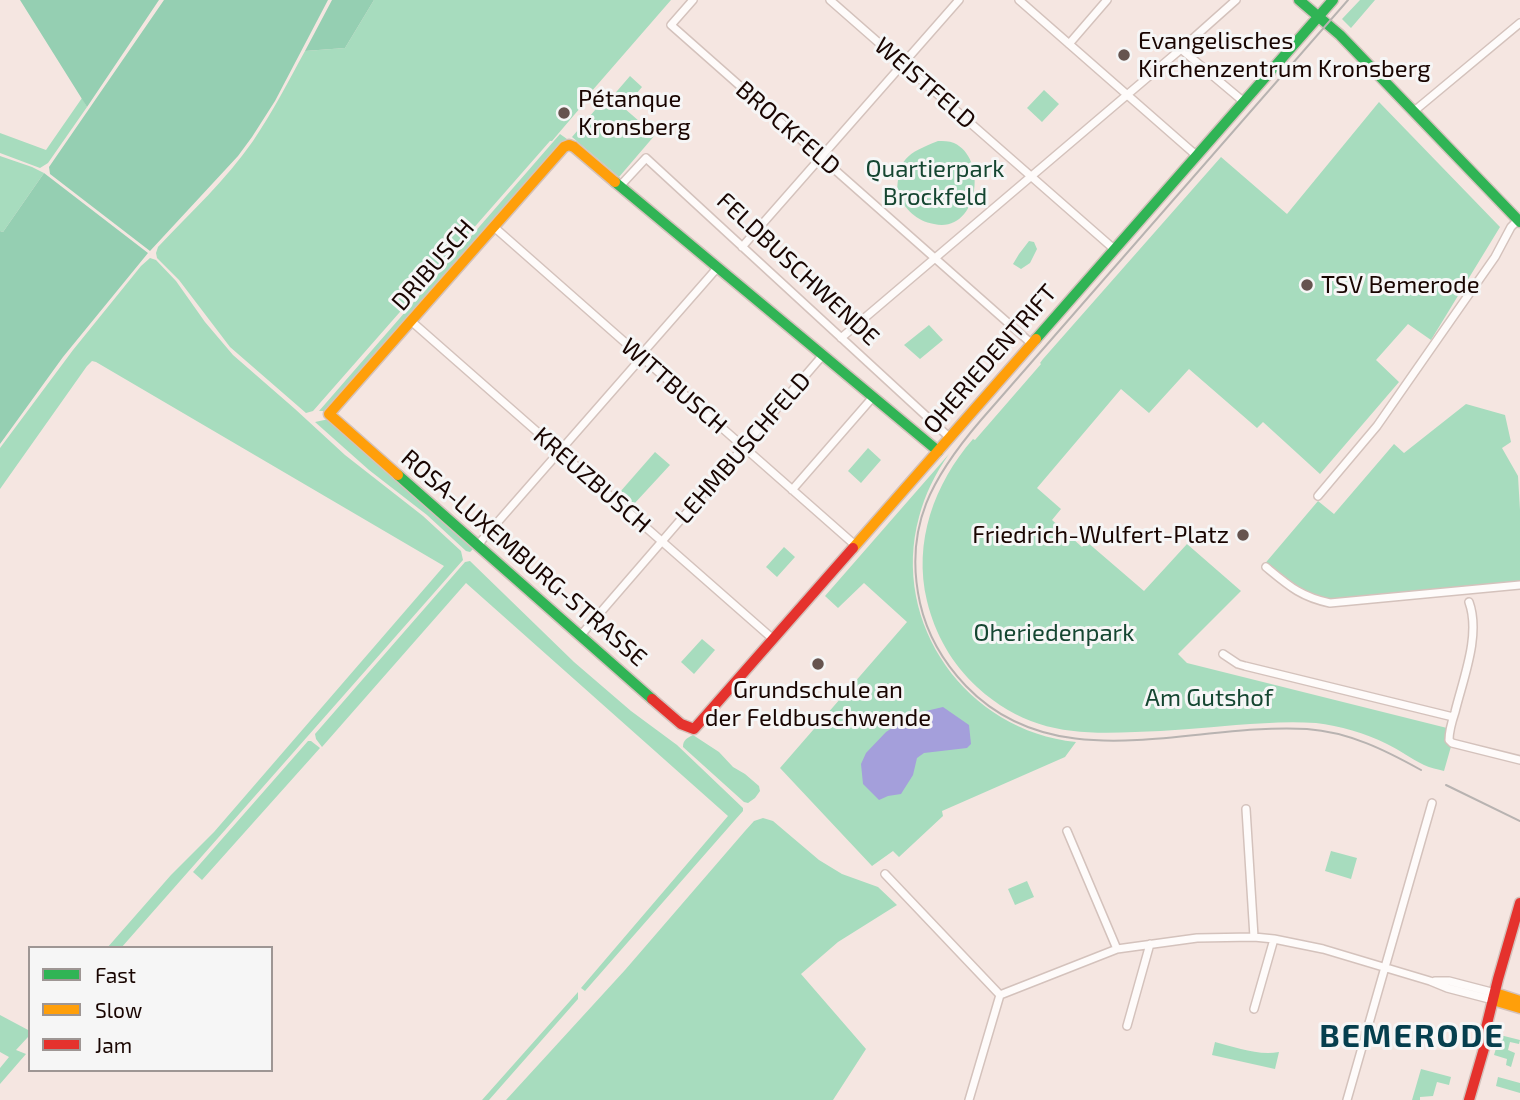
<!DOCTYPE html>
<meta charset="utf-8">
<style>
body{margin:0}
#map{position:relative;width:1520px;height:1100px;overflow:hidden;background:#f5e6e1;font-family:"Exo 2",sans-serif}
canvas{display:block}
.legend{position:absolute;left:28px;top:946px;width:245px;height:126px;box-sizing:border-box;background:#f6f6f6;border:2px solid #9e9694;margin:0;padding:9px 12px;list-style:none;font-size:21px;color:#190501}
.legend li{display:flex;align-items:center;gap:14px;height:35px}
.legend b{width:35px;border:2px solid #9e9694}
</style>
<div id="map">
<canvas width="1520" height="1100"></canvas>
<ul class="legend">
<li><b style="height:9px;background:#30b455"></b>Fast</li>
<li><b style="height:9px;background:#ff9f0a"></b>Slow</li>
<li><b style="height:9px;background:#e5322d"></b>Jam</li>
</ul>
</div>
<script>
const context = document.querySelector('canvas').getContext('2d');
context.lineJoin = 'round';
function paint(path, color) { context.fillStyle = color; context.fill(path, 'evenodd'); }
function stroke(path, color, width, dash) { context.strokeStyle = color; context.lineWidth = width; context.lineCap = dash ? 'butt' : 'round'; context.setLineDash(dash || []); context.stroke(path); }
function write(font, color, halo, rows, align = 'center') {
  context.font = font + ' "Exo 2",sans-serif'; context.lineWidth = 6; context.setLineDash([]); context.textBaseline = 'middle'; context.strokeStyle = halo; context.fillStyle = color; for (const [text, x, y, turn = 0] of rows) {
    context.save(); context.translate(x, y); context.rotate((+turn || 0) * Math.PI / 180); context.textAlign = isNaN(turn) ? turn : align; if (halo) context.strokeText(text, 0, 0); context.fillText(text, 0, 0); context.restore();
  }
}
paint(new Path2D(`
 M374,0H671L591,92L592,94L552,141H550L313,411L306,413L230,347L179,280L157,258L156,253L158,247C190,213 226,180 253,141C272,113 288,82 305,51L345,48Z
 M1360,0H1375L1351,28L1342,19Z
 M630,76L642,87L624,108L655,135L619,177L572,137L601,103L605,105Z
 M1044,90L1059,104L1042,122L1027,108Z
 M82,98L87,107L48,163L40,168L0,153V133L46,150Z
 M1379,102L1500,227L1431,340L1408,324L1376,360L1399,382L1320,474L1263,422L1257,428L1189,369L1149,413L1121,389L1037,488L1061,509L1052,520L1082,547L1087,542L1144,591L1187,544L1241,591L1178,654L1187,663L1451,729L1452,743L1444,771C1438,769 1430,768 1424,765C1411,759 1400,750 1387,744C1365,733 1340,726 1316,723C1289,721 1263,723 1236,725C1203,728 1169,731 1135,732C1073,735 1025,731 977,687C952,664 935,634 927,601C913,542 934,484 973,439L975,440L1041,364L1040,363L1043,359L1221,157L1287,214Z
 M560,134L567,139L327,411H319Z
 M938,141C943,141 949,141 954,143C989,159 978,234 934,224C916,221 906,209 897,195C898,158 906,154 938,141Z
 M0,156L32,167L44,173L3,232L0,231Z
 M1029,241L1034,242L1037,249L1030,263L1021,269L1013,264L1019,254Z
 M150,258L156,260L176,281L205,322L233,355L295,409L345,455L423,516L461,551L463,560L121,948H107L171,875L214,832L444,566L96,362L92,361L87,366L0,489V448L73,350L141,266Z
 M929,325L943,340L920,359L904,345Z
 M1466,404L1505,415L1511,442L1502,448L1518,476L1520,510V588L1331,606C1297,599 1287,591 1262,567L1318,501L1334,514L1394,444L1404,453Z
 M329,419L475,547L470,552L466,551L427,515L369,470L315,422Z
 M868,448L881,460L861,483L848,471Z
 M655,452L670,465L634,504L620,492Z
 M949,454C935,474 925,494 919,517C890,624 967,731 1076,742L1065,757L942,811L943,816L899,857L893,851L872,866L780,768L907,622L864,583L838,608L825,596Z
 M784,547L795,557L777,577L766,567Z
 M470,561L574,662L631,711L677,745L743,808V811L735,820L585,991L581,988L728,816L466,583L322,747L316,739L315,734L465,562Z
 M702,639L715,650L694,674L681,662Z
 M693,735L719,752L733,767L745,774L759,786L760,791L755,798L748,803L744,802L683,747C683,740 687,738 693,735Z
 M308,741H311L320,748L202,880L193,872Z
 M763,818L773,821L819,860L842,874L878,887L897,905L838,942L801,974L866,1049L833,1100H506L625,970L745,831L754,821Z
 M1331,851L1357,858L1351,879L1325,871Z
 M1027,881L1034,897L1015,905L1008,889Z
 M578,992V999L489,1100H482Z
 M0,1015L30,1031V1038L28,1037L16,1050L26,1054L0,1084V1068L9,1057L0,1052Z
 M1500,1035L1520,1040L1519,1044L1510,1042L1508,1050L1515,1053L1511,1067L1506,1065L1507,1059L1494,1055Z
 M1215,1042C1235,1047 1258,1056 1279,1052L1275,1069L1212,1055Z
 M1421,1069L1451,1077L1449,1085L1437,1082L1433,1096L1420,1097V1100H1412Z
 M1498,1077L1520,1083V1093L1496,1086Z`), '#a7dcbe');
paint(new Path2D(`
 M20,0H159L87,107Z
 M164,0H328L275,101L252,137L238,156L150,251L50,174L49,167Z
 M332,0H374L345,48L305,51Z
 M44,173L148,253L63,357L0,444V231L3,232Z`), '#95cfb2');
paint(new Path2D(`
 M943,707L969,725L971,744L967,748L924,753L917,758L913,775L901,794L888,796L879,800L863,784L861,764L866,753L886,732L913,714Z`), '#a49fdb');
const street = new Path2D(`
 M693,0L671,25L1032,344
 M830,0L1114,249
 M1019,0L1197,156
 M1069,44L1107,0
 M1181,49L1244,102
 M1413,112L1520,23
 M620,186L646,158L949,437
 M494,227L855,545
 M742,247L959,0
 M411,321L773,639
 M841,338L1181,49L1236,0
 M792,490L873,397
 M1318,496L1377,426L1460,307L1495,257L1511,227L1518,220
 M478,547L482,540L636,364L640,356L718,267
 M1266,567C1289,586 1301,597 1330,603L1520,585
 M1469,602C1481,635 1463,679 1455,712C1452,721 1449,731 1449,740L1452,743L1520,760
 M581,635L823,355
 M1223,654L1238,664L1245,666L1453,717
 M1246,809L1254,937
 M1067,831L1117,949
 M885,874L1000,995
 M1435,981H1449L1495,993
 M1254,1009L1274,939
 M1127,1026L1150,944
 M969,1100L1000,995L1117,949L1197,938L1254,937L1274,939L1323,949L1430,981L1447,988L1493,1000
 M1347,1100L1432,803`);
const fast = new Path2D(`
 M1299,0L1340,35L1520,222
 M615,182L938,451
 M1036,339L1333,0
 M398,475L652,699`);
const slow = new Path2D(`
 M398,475L329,414L564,147L569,145L574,147L615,182
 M853,548L1036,339
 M1495,993L1520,1001
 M1493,1000L1520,1008`);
const jam = new Path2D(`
 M652,699L681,724L694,729L853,548
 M1469,1100L1485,1045L1483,1040L1498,979L1520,903`);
stroke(street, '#d4c2bc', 10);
stroke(fast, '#d4c2bc', 13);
stroke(slow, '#d4c2bc', 13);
stroke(jam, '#d4c2bc', 13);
stroke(street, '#fefbfa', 7);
stroke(fast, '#30b455', 10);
stroke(slow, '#ff9f0a', 10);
stroke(jam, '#e5322d', 10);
stroke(new Path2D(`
 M1348,0L981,420C933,476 903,526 920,603C927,634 944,663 966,686C1057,781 1193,722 1307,729C1349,732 1385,750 1421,770
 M1446,785L1520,821`), '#b8b3b1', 2);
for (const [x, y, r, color] of [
 [1124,55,7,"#66544f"],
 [564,113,7,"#66544f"],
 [1307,285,7,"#66544f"],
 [1243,535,7,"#66544f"],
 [818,664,7,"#66544f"]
]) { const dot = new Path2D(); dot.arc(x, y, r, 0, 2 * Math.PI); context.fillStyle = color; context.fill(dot); stroke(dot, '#f6f6f6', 2.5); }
write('24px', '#190501', '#f6f6f6', [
 ["Evangelisches",1138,41],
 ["Kirchenzentrum Kronsberg",1138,69],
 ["Pétanque",578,99],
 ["Kronsberg",578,127],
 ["TSV Bemerode",1321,285],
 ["Friedrich-Wulfert-Platz",1229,535,"right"],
 ["Grundschule an",818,690,"center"],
 ["der Feldbuschwende",818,718,"center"]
], 'left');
write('24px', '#190501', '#f6f6f6', [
 ["WEISTFELD",925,83,41],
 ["BROCKFELD",788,128,41],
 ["DRIBUSCH",433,265,-49],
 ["FELDBUSCHWENDE",798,269,43],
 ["OHERIEDENTRIFT",990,359,-49],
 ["WITTBUSCH",674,386,41],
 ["LEHMBUSCHFELD",743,448,-49],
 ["KREUZBUSCH",592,480,41],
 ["ROSA-LUXEMBURG-STRASSE",524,558,41]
]);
write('24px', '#154631', '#f6f6f6', [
 ["Quartierpark",935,169],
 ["Brockfeld",935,197],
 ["Oheriedenpark",1054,633],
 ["Am Gutshof",1209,698]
]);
context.letterSpacing = '2px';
write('bold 32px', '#063f4e', '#f6f6f6', [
 ["BEMERODE",1412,1036]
]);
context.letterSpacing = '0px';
</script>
